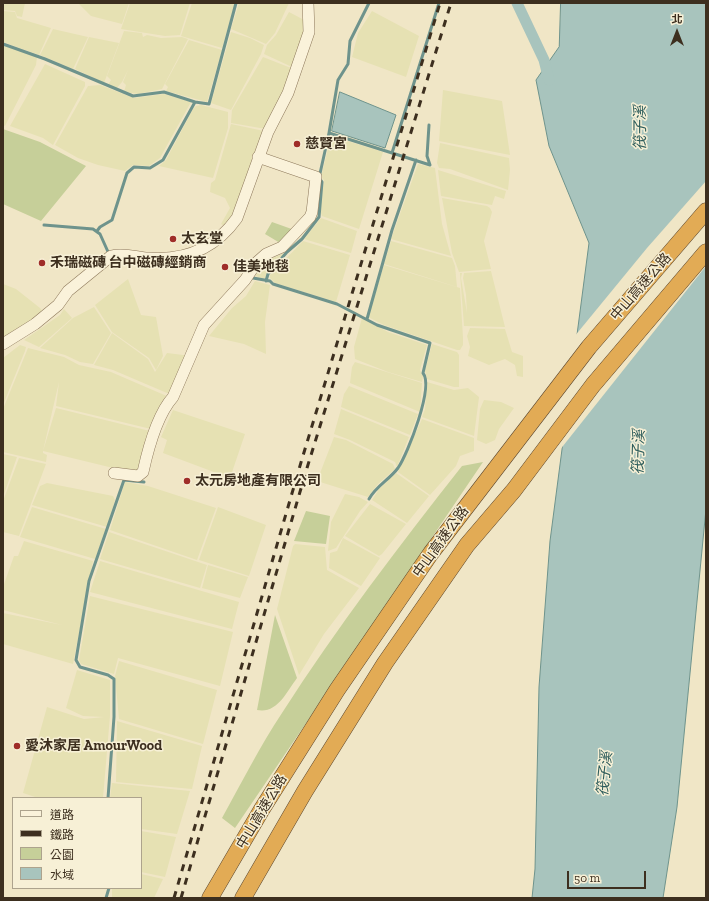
<!DOCTYPE html>
<meta charset="utf-8">
<style>
body{margin:0}
#map{position:relative;width:709px;height:901px;overflow:hidden;background:#f0e6c6;font-family:"Zilla Slab","Noto Sans TC",serif}
canvas{display:block}
.frame{position:absolute;inset:0;border:4px solid #3d2f1f;pointer-events:none}
.legend{position:absolute;left:12px;top:797px;width:130px;height:92px;box-sizing:border-box;background:#f7f0d6;border:1px solid #ada38d;margin:0;padding:5px 7px;list-style:none;font-size:12px;color:#3d2f1f}
.legend li{display:flex;align-items:center;gap:8px;height:20px}
.legend b{width:20px;border:1px solid #ada38d}
.north{position:absolute;left:657px;top:12px;width:40px;height:40px;-webkit-text-stroke:3px #f7f0d6;paint-order:stroke;rotate:0deg;font-size:11px;font-weight:700;line-height:16px;text-align:center;color:#3d2f1f}
.north::after{content:'';display:block;margin:auto;width:14px;height:18px;background:#3d2f1f;clip-path:polygon(50% 0,100% 100%,50% 72%,0 100%)}
.scale{position:absolute;left:567px;top:871px;width:79px;height:18px;box-sizing:border-box;border:2px solid #3d2f1f;border-top:0;padding-left:5px;font-size:12px;line-height:14px;white-space:nowrap;color:#3d2f1f;-webkit-text-stroke:3px #f7f0d6;paint-order:stroke}
</style>
<div id="map">
<canvas width="709" height="901"></canvas>
<div class="frame"></div>
<ul class="legend">
<li><b style="height:5px;background:#faf2da"></b>道路</li>
<li><b style="height:5px;background:#3d2f1f"></b>鐵路</li>
<li><b style="height:11px;background:#c6cf99"></b>公園</li>
<li><b style="height:11px;background:#a8c4bd"></b>水域</li>
</ul>
<div class="north">北</div>
<div class="scale">50 m</div>
</div>
<script>
const context = document.querySelector('canvas').getContext('2d');
context.lineJoin = 'round';
function paint(path, color) { context.fillStyle = color; context.fill(path, 'evenodd'); }
function stroke(path, color, width, dash) { context.strokeStyle = color; context.lineWidth = width; context.lineCap = dash ? 'butt' : 'round'; context.setLineDash(dash || []); context.stroke(path); }
function write(font, color, halo, rows, align = 'center') {
  context.font = font + ' "Zilla Slab","Noto Sans TC",serif'; context.lineWidth = 3; context.setLineDash([]); context.textBaseline = 'middle'; context.strokeStyle = halo; context.fillStyle = color; for (const [text, x, y, turn = 0] of rows) {
    context.save(); context.translate(x, y); context.rotate((+turn || 0) * Math.PI / 180); context.textAlign = isNaN(turn) ? turn : align; if (halo) context.strokeText(text, 0, 0); context.fillText(text, 0, 0); context.restore();
  }
}
paint(new Path2D(`
 M3,3H25L22,17L17,16L15,11L3,10Z
 M78,3H129L122,24L91,16Z
 M130,3H190L180,35L165,36L121,29Z
 M192,3H235L222,48L181,36Z
 M239,3H289L275,33L266,44L231,29Z
 M3,11L15,12L17,18L51,28L39,55L3,42Z
 M372,11L419,36L406,77L352,57L358,33Z
 M289,12L306,21L305,33L292,67L264,54L267,45L276,35Z
 M53,29L88,37L73,69L40,55Z
 M124,31L142,33L143,37L147,35L161,38L182,37L188,39L162,89L138,94L124,92L126,85L123,82L128,70L122,82L116,89L108,85L111,80L107,76Z
 M231,32L250,38L264,45L261,54L231,110L211,103Z
 M89,37L119,43L104,83L75,69Z
 M189,40L222,50L207,102L166,91L168,87L165,84Z
 M3,45L37,57L36,65L5,126L3,125Z
 M263,57L291,68L282,99L266,129L231,123L232,110Z
 M45,64L85,82V86L53,145L43,138L10,126Z
 M100,85L134,98L164,94L191,102L160,158L149,166L133,165L125,171L98,165L78,158L55,145L88,86Z
 M443,90L502,101L510,155L439,141Z
 M201,105L228,112V128L213,178L159,166L166,160L193,109L196,106Z
 M231,124L264,131L246,189L226,227L221,224L230,208L225,198L210,192L211,183L215,180Z
 M331,136L383,152L359,229L322,216L320,210L324,180L321,177Z
 M440,143L509,158L510,170L508,190L450,169L439,168L437,163Z
 M418,164L435,168L442,224L451,256L391,239Z
 M438,170L506,191L504,199L495,196L492,205L441,196Z
 M442,198L487,206L490,208L492,212L484,241L491,269L459,272L452,253Z
 M321,218L357,231L351,253L304,239Z
 M303,241L350,255L336,302L275,283L270,278V275Z
 M391,241L452,258L455,266L457,287L384,264Z
 M285,253L267,273L265,279L255,276L272,258Z
 M384,265L460,288L463,338V345L460,350H457L384,325L368,317Z
 M491,271L505,327L464,326L460,273H462L461,278L467,313L466,295L463,278L464,273Z
 M128,279L141,315L156,317L163,356L156,370L149,358L112,332L95,305Z
 M255,281L270,285L265,322L266,354L244,344L209,336L232,308L246,296Z
 M3,284L16,289L40,308L44,314L3,339Z
 M94,307L111,333L93,364L80,362L65,355L40,348L73,318Z
 M64,309L72,318L39,347L24,340L60,315Z
 M362,318L388,332L427,345L420,370L423,376L422,382L388,372L355,359L354,347Z
 M470,328L505,329L512,352L523,356V377L517,376L515,365L505,359L489,365L468,356L470,347L467,336Z
 M112,333L148,359L155,372L167,353L191,356L174,396L113,370L94,365Z
 M432,344L457,352L459,355V387H454L427,379L425,371Z
 M20,345L26,347L25,351L3,405V358Z
 M28,348L64,357L79,365L111,372L169,397L155,430L56,406L59,382L43,451L56,408L154,432L142,475L43,451V453L47,455L46,462L3,452V409Z
 M355,362L422,383L420,412L350,383L352,367Z
 M427,382L454,390L468,388L479,397L474,436L422,417L425,409Z
 M349,386L418,414L410,435L341,407L344,394Z
 M484,400L501,402L514,408L499,429L495,440L486,444L477,440L480,409Z
 M341,409L409,437L397,467L395,462L350,440L334,434Z
 M173,410L245,434L230,478L163,453L167,440L161,437Z
 M422,419L474,438V451L460,456L456,466L430,495L398,472Z
 M334,437L346,440L393,464L395,469L378,484L368,497L317,481Z
 M3,454L17,457L3,497Z
 M19,458L46,464L19,536L3,532V501Z
 M396,473L429,496L407,523L372,500L379,489Z
 M125,482L148,486L216,508L197,560L110,530Z
 M47,483L113,496L115,500L107,527L32,505L40,486Z
 M345,494L359,497L368,502L360,511L336,548L328,551L331,522Z
 M370,504L406,524L382,554L379,556L345,536Z
 M32,507L106,529L95,559L20,537Z
 M218,507L266,525L249,576L199,560Z
 M109,532L207,565L200,588L100,559Z
 M343,538L380,558L361,586L329,568L330,553L337,551Z
 M24,541L93,561L73,664L3,644V613L62,625L3,610V587L14,556H18Z
 M295,544L325,547L327,570L359,588L324,634L299,675L277,609L293,546Z
 M100,561L239,602L232,629L90,592Z
 M208,565L248,577L240,598L202,588Z
 M90,596L233,632L220,686L118,658L114,674L81,664L79,660Z
 M119,661L217,690L203,744L119,719L115,676Z
 M77,670L110,680V716L103,798H38L23,793L47,707L84,719L104,717L83,716L66,708Z
 M117,721L202,746L192,789L116,782Z
 M112,783L190,791L177,834L141,829V798H110Z
 M141,831L176,837L165,877L141,872Z
 M141,874L163,879L154,898H112V888H141Z`), '#e6e1b3');
paint(new Path2D(`
 M3,129L40,142L86,166L41,221L3,204Z
 M272,222L300,232L285,246L265,234Z
 M483,462L235,828L222,818C242,782 260,746 282,713C337,627 399,546 462,466Z
 M306,511L330,516L326,544L294,541Z
 M275,615L297,678C286,693 277,714 257,710Z`), '#c6cf99');
const water = new Path2D(`
 M561,3H706V509L677,807L663,898H532L535,869L539,687L550,541L589,243L549,146L536,80L559,47Z
 M340,92L396,115L385,148L332,131Z`);
paint(water, '#a8c4bd');
stroke(water, '#6e938c', 1);
paint(new Path2D(`
 M706,181V266L559,451L574,337L647,248Z`), '#f0e6c6');
stroke(new Path2D(`
 M369,3L350,41L348,64L338,80L329,133L430,165L427,156L429,125
 M3,44L45,59L133,96L164,92L195,102
 M392,153L439,3
 M44,225L93,229L100,234L109,254
 M97,231L100,227L112,220L127,173L134,167L150,168L163,160L195,102L209,104L236,3
 M253,278L270,281L273,284L337,304L377,325L430,343L423,373C434,387 408,453 398,468C389,480 376,486 369,499
 M266,281L268,274L287,252L302,239L319,217L322,182L319,178L329,133
 M367,319L392,230L416,160
 M108,798L114,717V679L108,675L80,667L76,660L89,581L124,480L144,482
 M106,898L109,888`), '#6e938c', 3);
stroke(new Path2D(`
 M517,3L544,60L549,80`), '#a8c4bd', 11);
const minor = new Path2D(`
 M3,344L35,324L58,305L68,291L111,256C124,253 136,257 148,258C185,261 215,249 237,218L268,132L288,93L309,32L308,3
 M114,473L138,476L143,472C148,449 157,415 173,397L204,325L245,280L257,262L266,254L282,247L310,217L312,212L316,177L258,157`);
const highway = new Path2D(`
 M210,898L262,809L337,690L431,553L589,347L706,211
 M243,898L305,791L385,663L467,545L514,490L593,385L706,252`);
stroke(minor, '#8d785b', 12);
stroke(highway, '#5b462f', 17);
stroke(minor, '#faf2da', 11);
stroke(highway, '#e2ab55', 16);
stroke(new Path2D(`
 M174,898L302,459L440,3
 M181,898L307,468L451,3`), '#3d2f1f', 3, [7, 7]);
for (const [x, y, r, color] of [
 [297,144,4,"#9f2d28"],
 [173,239,4,"#9f2d28"],
 [42,263,4,"#9f2d28"],
 [225,267,4,"#9f2d28"],
 [187,481,4,"#9f2d28"],
 [17,746,4,"#9f2d28"]
]) { const dot = new Path2D(); dot.arc(x, y, r, 0, 2 * Math.PI); context.fillStyle = color; context.fill(dot); stroke(dot, '#f7f0d6', 1.5); }
write('bold 14px', '#3d2f1f', '#f7f0d6', [
 ["慈賢宮",305,144],
 ["太玄堂",181,239],
 ["禾瑞磁磚 台中磁磚經銷商",50,263],
 ["佳美地毯",233,267],
 ["太元房地產有限公司",195,481],
 ["愛沐家居 AmourWood",25,746]
], 'left');
write('14px', '#3d2f1f', '#f7f0d6', [
 ["中山高速公路",641,287,-49],
 ["中山高速公路",441,542,-54],
 ["中山高速公路",262,812,-59]
]);
write('italic 15px', '#2e5d5c', '#f7f0d6', [
 ["筏子溪",641,128,-90],
 ["筏子溪",639,452,-88],
 ["筏子溪",605,774,-84]
]);
</script>
